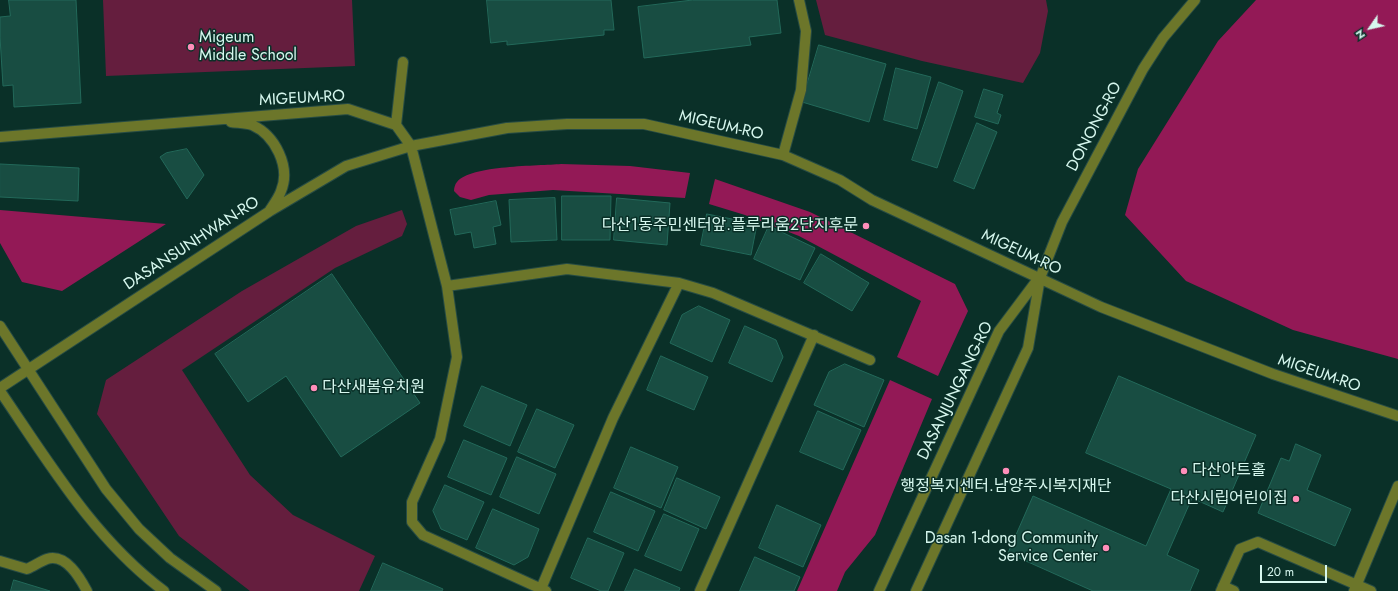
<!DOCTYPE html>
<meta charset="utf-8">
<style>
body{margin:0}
#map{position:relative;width:1398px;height:591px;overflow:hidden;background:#0a3028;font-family:Jost,sans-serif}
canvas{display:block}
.north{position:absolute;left:1350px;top:8px;width:40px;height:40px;-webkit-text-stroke:3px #0a3028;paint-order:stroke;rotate:236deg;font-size:11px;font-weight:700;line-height:16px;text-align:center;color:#d6f7ee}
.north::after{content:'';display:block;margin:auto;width:14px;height:18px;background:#d6f7ee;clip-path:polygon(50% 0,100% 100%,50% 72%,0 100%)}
.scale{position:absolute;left:1260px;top:565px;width:67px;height:18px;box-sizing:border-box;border:2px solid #d6f7ee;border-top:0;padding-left:5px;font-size:12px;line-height:14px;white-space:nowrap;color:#d6f7ee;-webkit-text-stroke:3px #0a3028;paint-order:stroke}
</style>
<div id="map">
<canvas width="1398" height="591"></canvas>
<div class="north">N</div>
<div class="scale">20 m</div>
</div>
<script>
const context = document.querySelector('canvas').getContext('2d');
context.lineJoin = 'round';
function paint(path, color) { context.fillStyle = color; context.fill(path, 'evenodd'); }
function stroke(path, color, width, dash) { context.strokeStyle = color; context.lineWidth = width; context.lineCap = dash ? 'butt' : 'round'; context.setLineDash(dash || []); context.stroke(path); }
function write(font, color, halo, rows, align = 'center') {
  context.font = font + ' Jost,"Noto Sans KR",sans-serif'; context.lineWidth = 3; context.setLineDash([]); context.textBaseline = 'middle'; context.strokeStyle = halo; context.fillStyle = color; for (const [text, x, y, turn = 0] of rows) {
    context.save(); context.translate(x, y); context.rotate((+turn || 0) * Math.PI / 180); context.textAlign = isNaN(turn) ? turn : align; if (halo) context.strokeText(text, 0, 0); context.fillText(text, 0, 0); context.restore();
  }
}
paint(new Path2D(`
 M103,0H352L355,66L106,76Z
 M816,0H1046L1048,11L1040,53L1023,83L922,61L825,35Z
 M402,210L407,224L402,236L335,268L182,370L250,475L293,515L375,556L359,591H250L179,536L97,414L106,380L242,291L356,226Z`), '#651e3e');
paint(new Path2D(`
 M1256,0H1398V359L1293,330L1186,281L1125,215L1138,169L1218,41Z
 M561,164L630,166L690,173L685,198L553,190L489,195L471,200L460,197L454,191C454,188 455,184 457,182C470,165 539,166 561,164Z
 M715,179L810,212L955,284L968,311L938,376L897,357L921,301L799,236L745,215L709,204Z
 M0,210L166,224L62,291L22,282L0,243Z
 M890,380L932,399L875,535L845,572L837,591H797Z`), '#931956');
const building = new Path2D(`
 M9,0H76L81,103L14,107L13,85L3,86L0,37V17L10,16Z
 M487,0H611L614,30H604V35L507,45V41L491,43Z
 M693,0H777L781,33L749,37L751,45L644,58L638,7Z
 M819,45L886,64L869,122L802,102Z
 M896,68L931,77L917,129L884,120Z
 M939,82L963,91L937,168L912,160Z
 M984,89L1003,95L997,113L1001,115L998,124L975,117Z
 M977,123L997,132L974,189L954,181Z
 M187,149L204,175L187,199L160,157L166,153Z
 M0,164L79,168L78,201L0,197Z
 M562,196H611L610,240H562Z
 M555,198L557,240L511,242L509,200Z
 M617,198L670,203L667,245L614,240Z
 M496,201L501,225L493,227L496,244L474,248L471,232L455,235L450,210Z
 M707,214L757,224L751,255L701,245Z
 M769,226L815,248L800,280L754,259Z
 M821,254L869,283L852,311L804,283Z
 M332,274L420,403L341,457L286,376L248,402L215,354Z
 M699,306L730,320L712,362L670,343L682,315Z
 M745,326L776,340L783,357L772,382L729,363Z
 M661,356L708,377L694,410L647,390Z
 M845,364L884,380L864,427L814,405L829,372Z
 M1119,376L1256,435L1223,512L1192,498L1167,555L1199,570L1190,591H1093L1008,553L1033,496L1146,546L1171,489L1086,453Z
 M482,386L527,405L510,446L464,426Z
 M537,409L574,425L555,468L518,452Z
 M818,411L861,430L843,470L800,452Z
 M464,440L507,458L491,495L448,477Z
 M1296,444L1321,455L1307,490L1351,509L1335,546L1258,513L1281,458L1289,461Z
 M631,447L678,467L661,508L614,488Z
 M517,457L556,474L539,514L500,497Z
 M677,478L720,497L706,529L664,510Z
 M445,485L484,502L467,540L441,529L433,511Z
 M611,492L655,511L638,551L594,532Z
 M777,505L821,525L803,567L759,548Z
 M493,509L539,529L528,557L514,565L476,548Z
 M664,514L699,529L681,571L645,556Z
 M588,538L624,553L608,591H601L571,578Z
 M755,557L800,577L794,591H740Z
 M383,563L443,589L442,591H371Z
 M635,569L680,588L679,591H625Z
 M14,580L50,591H11Z`);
paint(building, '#184d42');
stroke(building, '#23695a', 1);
const minor = new Path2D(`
 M231,122C237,123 246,123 252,125C275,135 291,167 281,191C279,197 274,204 270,210
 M396,125L403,62
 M0,137L348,109L396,125L411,146L447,286L457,357L440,439L412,502V522L423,535L546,591
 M783,155L801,90L806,31L799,0
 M447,286L567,269L679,283L713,293L870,360
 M0,326L106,489L139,529L170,558L216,591
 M0,388L270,211L346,166L411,146L507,128L567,124H644L783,155L840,180L872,200L1101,307L1273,374L1398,416
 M0,391C48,461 94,539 164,591
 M0,561L27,569C34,566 41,561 47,559C66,553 80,578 87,591
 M1223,586L1234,591
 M540,591L613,418L679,283
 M700,591L814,335
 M879,591L999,331L1038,279
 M916,591L1028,348L1040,278L1062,222L1143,69L1163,38L1195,0
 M1221,591L1240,549L1258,542L1371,591
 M1354,591L1398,486`);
stroke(minor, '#274c44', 12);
stroke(minor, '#6c762a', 10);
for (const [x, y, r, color] of [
 [191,47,4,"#ff8eba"],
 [866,226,4,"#ff8eba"],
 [314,388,4,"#ff8eba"],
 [1006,471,4,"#ff8eba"],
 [1184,471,4,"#ff8eba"],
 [1296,499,4,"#ff8eba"],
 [1106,548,4,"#ff8eba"]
]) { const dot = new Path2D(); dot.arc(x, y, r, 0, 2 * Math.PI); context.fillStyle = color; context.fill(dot); stroke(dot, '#0a3028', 1.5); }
write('16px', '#d6f7ee', '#0a3028', [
 ["Migeum",199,38],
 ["Middle School",199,56],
 ["다산1동주민센터앞.플루리움2단지후문",858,226,"right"],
 ["다산새봄유치원",322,388],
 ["다산아트홀",1192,471],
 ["행정복지센터.남양주시복지재단",1006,487,"center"],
 ["다산시립어린이집",1288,499,"right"],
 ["Dasan 1-dong Community",1098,539,"right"],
 ["Service Center",1098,557,"right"]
], 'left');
write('16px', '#d6f7ee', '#0a3028', [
 ["MIGEUM-RO",302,99,-3],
 ["MIGEUM-RO",721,126,13],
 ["DONONG-RO",1095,127,-62],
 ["DASANSUNHWAN-RO",192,244,-33],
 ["MIGEUM-RO",1021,253,25],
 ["MIGEUM-RO",1319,374,19],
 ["DASANJUNGANG-RO",956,391,-64]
]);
</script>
